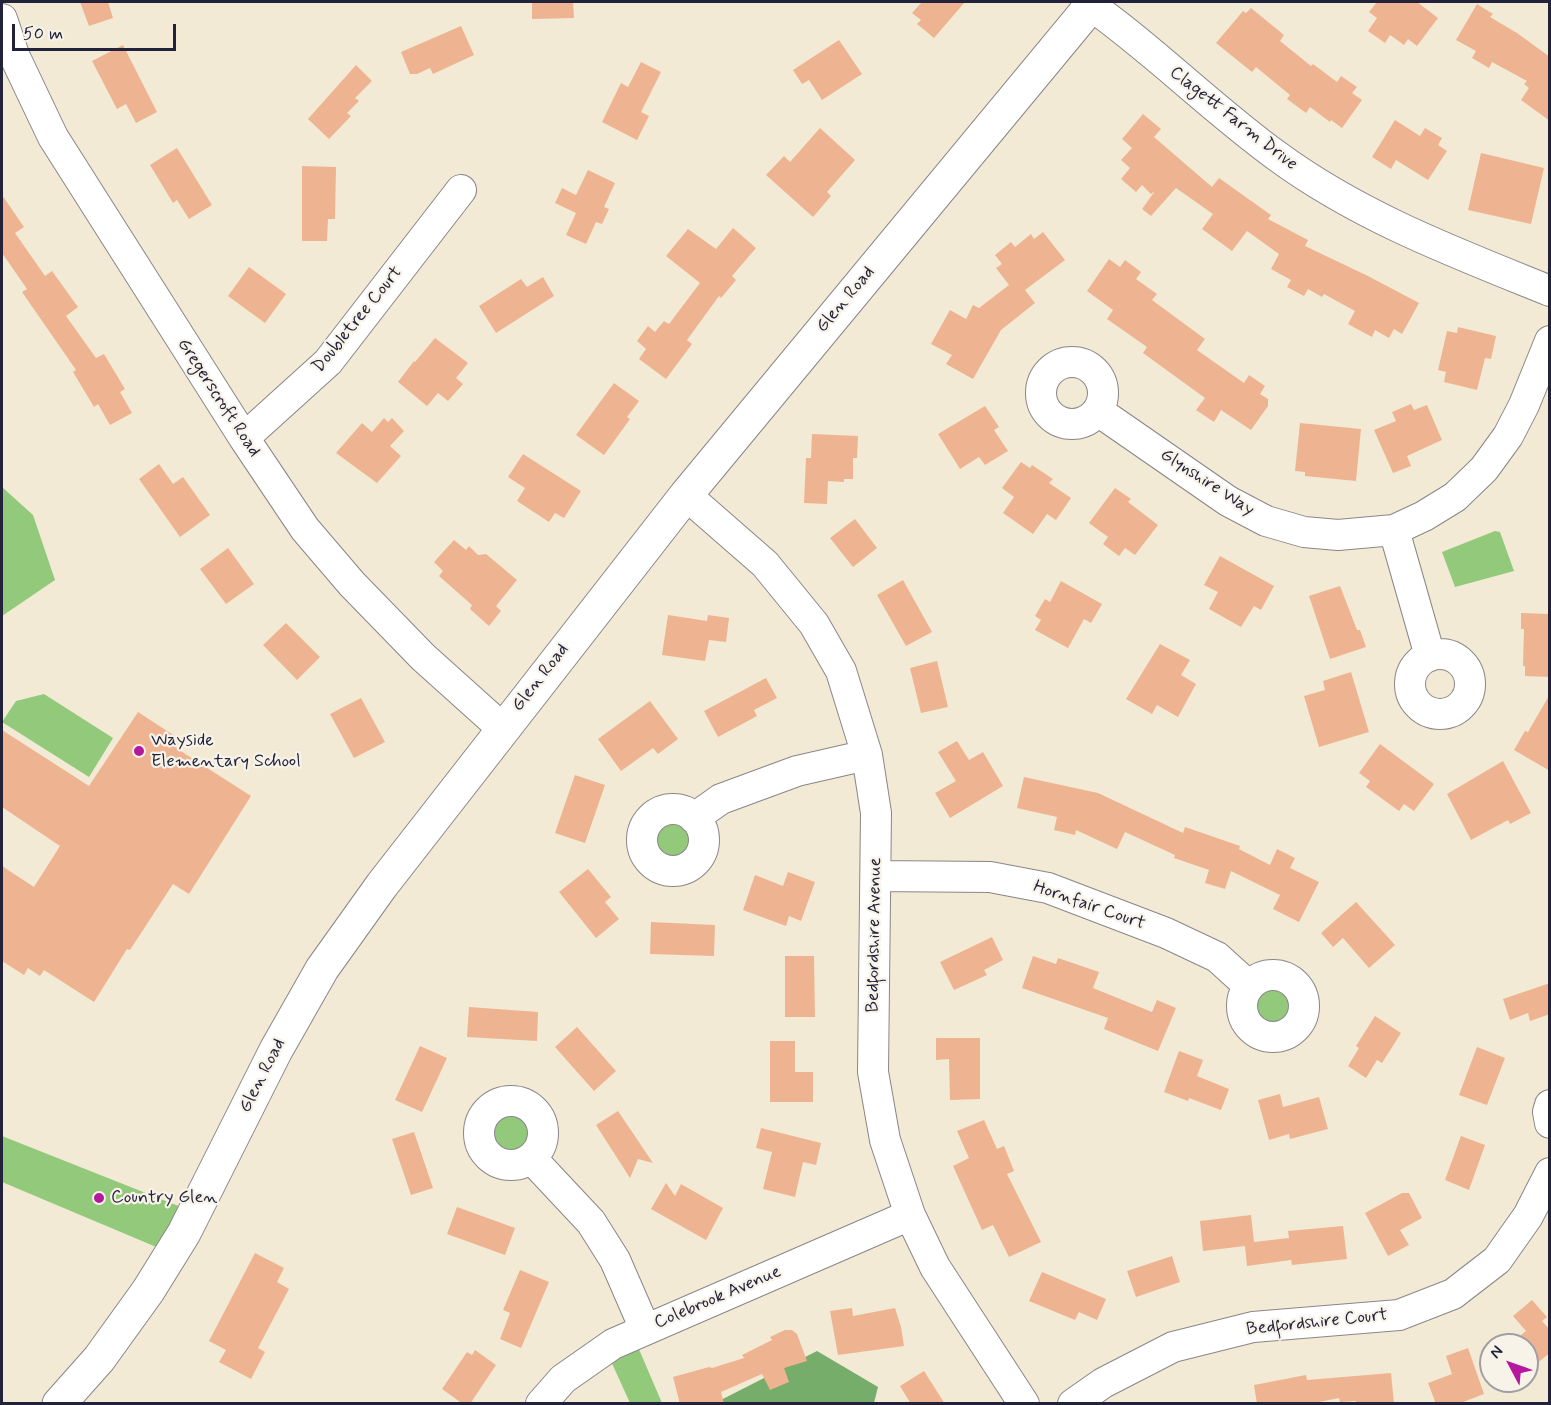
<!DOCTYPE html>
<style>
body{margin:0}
#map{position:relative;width:1551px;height:1405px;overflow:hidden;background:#f2ead5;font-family:Mynerve,sans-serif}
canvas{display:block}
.frame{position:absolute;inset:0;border:3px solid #22223b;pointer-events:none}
.north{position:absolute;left:1479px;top:1333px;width:60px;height:60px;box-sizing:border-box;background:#f7f3e8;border:2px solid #a29fa3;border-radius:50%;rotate:311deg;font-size:16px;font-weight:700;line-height:24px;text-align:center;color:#22223b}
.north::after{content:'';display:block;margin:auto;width:21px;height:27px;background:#b5179e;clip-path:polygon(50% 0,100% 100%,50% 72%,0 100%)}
.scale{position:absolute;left:12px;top:24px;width:164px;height:27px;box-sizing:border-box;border:3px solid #22223b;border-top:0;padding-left:8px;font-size:18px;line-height:21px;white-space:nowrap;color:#22223b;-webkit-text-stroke:4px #f7f3e8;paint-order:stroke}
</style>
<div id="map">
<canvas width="1551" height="1405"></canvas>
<div class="frame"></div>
<div class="north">N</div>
<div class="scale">50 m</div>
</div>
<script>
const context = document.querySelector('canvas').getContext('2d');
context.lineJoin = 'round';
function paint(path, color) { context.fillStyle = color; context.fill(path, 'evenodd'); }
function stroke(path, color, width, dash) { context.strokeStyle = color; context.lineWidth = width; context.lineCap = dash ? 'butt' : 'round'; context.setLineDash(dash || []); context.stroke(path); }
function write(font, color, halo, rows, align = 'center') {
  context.font = font + ' Mynerve,sans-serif'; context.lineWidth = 4.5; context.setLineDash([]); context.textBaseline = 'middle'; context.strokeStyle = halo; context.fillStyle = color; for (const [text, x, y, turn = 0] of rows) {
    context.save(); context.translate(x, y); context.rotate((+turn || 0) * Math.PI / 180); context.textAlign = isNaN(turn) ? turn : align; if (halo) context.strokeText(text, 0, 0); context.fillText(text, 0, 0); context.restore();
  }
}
paint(new Path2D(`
 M2,487L33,515L55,580L2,616Z
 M1495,531L1500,532L1514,571L1455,587L1442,552Z
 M44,694L113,738L89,777L2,722L16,701Z
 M654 840a19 19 0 1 1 38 0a19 19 0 1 1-38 0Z
 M1254 1008a18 18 0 1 1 36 0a18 18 0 1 1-36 0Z
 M492 1133a19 19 0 1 1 38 0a19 19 0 1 1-38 0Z
 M2,1136L181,1207L161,1249L2,1182Z
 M638,1347L662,1403H630L610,1359Z`), '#93c97b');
paint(new Path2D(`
 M817,1351L878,1387L874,1403L713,1404Z`), '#76ad6b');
paint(new Path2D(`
 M80,2H108L113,18L89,26Z
 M532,2H573L574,18L532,19Z
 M922,2H965L934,38L917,24L921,20L912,13Z
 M1377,2H1417L1438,18L1417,46L1408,39L1404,45L1390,35L1385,43L1368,31L1377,18L1369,12Z
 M1477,4L1493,14L1490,17L1517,33L1550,57V121L1521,100L1529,88L1524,84L1527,81L1492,62L1489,68L1472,58L1476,51L1456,40Z
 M1251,8L1284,35L1280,41L1311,66L1313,64L1337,82L1341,76L1357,87L1352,93L1362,100L1342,128L1331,120L1330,122L1310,107L1306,113L1287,99L1290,95L1256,67L1252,72L1216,43L1243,11L1246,13Z
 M461,26L474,55L433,74L430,68L417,74H410L401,52Z
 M839,40L862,74L822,100L809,80L802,84L793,70Z
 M123,45L157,112L136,123L126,104L117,109L92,61Z
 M641,62L661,72L641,112L649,116L637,140L602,122L621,83L628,87Z
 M356,65L372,81L355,98L359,101L347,113L351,116L329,139L308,119Z
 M1143,114L1161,129L1154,137L1212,187L1219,178L1271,215L1268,219L1308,240L1305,246L1368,276L1419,303L1402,334L1394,329L1389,338L1375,330L1372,337L1348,324L1355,311L1324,294L1322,297L1308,289L1304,296L1287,287L1291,280L1271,269L1279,254L1247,231L1232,251L1202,229L1213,214L1176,188L1151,216L1142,209L1155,191L1151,194L1142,185L1136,192L1121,179L1130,168L1121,160L1132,148L1122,139Z
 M1395,120L1420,136L1425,128L1442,138L1438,145L1447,151L1428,180L1396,160L1391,169L1372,157Z
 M820,128L855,160L827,192L831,196L813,217L766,175L784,156L790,162Z
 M177,148L212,205L189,219L177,200L173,203L150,165Z
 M1481,153L1544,168L1531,224L1468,210Z
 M302,166L336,167L335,219H328L327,241H302Z
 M588,170L615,183L604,207L609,209L602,224L596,222L586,244L566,235L576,213L555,203L562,188L576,195Z
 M2,195L24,227L15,233L45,276L52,271L78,307L66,316L96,358L104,354L125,389L120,392L132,413L110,425L98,404L94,407L73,372L76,370L22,292L27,289L2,253Z
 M733,228L756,248L732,276L736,280L721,298L719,296L687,340L692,344L666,379L639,359L646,349L637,341L648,326L655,332L664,321L669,324L700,283L666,256L688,229L716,249Z
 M1043,232L1065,260L1025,290L1035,303L1001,330L973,379L946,364L952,355L931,344L950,310L966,319L973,305L979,308L1009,285L996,268L1002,264L995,255L1011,242L1015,247L1031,234L1034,239Z
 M1109,259L1120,267L1125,260L1141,272L1136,279L1157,294L1152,300L1205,339L1197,350L1244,383L1249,375L1265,386L1260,394L1268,399V406L1251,430L1221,410L1214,422L1196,410L1205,398L1143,353L1147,347L1107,319L1113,310L1087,291Z
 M249,267L286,294L265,323L228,296Z
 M543,277L554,296L496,333L479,306L521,279L527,287Z
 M1458,327L1496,336L1491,359L1485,358L1477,390L1444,382L1446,372L1438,370L1447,331L1457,333Z
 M435,338L468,363L456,378L463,384L448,401L438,393L427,406L398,382L414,361L415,362Z
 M614,383L639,401L627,417L630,419L604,455L576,435Z
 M1411,404L1414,410L1427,405L1442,440L1407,456L1411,466L1393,473L1374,430L1396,421L1392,412Z
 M985,406L999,427L994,430L1008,451L985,465L979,457L960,469L938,434Z
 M384,418L388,422L392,418L404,431L390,446L401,456L377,483L336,453L362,423L372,432Z
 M1300,423L1361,429L1356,481L1305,476V472L1295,471Z
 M812,434L858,436L857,458H853V479H844V482L828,481L827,504L804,503L806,458H811Z
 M523,454L581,491L564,518L555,513L549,522L517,501L525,488L508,477Z
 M1021,462L1030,468L1032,465L1053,479L1049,483L1071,498L1056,520L1047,514L1033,534L1003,513L1014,497L1002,488Z
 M159,464L173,484L183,477L210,515L180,537L139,479Z
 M1115,488L1131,499L1128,502L1158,525L1135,555L1125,548L1119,556L1103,544L1108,537L1089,523Z
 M855,519L877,548L853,567L830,538Z
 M454,540L466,550L469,546L478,555L486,554L517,580L496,606L501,611L489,626L470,609L472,605L439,576L443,571L434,562Z
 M228,548L254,584L226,604L200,569Z
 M1220,556L1274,586L1261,610L1254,606L1241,627L1209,609L1218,592L1204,585Z
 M903,580L932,632L906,646L877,595Z
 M1061,581L1102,604L1091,623L1084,619L1068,648L1035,630L1041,620L1035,616L1045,599L1050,602Z
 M1340,586L1357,630H1360L1366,647L1330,659L1309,596Z
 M1521,613L1550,614V677L1525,676V666H1523L1524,629H1521Z
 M668,615L707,621L708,615L729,618L726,642L709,640L705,661L662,655Z
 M286,623L320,657L297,680L263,645Z
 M1160,644L1190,660L1181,675L1196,684L1178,717L1157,705L1152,714L1126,699Z
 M937,661L948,707L921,713L910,668Z
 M1351,672L1369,732L1319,747L1304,696L1325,690L1323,681Z
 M766,678L777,698L754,710L757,716L718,737L704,711Z
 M1550,694V771L1514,750L1525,731L1528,732Z
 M361,698L385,742L354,758L330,714Z
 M650,701L678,739L658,754L653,748L621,771L598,739Z
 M138,712L181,740L176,748L251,796L189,894L173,884L130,950L127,949L94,1002L44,970L40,976L28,968L24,975L2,961V866L34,887L60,846L2,807V730L89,786Z
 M957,741L969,760L983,752L1003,786L950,818L935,793L956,781L938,752Z
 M1380,744L1434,784L1414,811L1404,804L1399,811L1366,787L1370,781L1359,773Z
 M1503,761L1531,813L1510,824L1508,820L1471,840L1447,794Z
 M575,775L605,785L585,843L555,833Z
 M1024,777L1098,793L1183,833L1185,827L1240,846L1239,849L1270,865L1277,849L1295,858L1290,868L1319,882L1299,922L1273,909L1280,895L1231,871L1225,889L1205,883L1209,870L1174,858L1175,855L1125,832L1117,849L1076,830L1075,835L1054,830L1057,817L1017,808Z
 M588,869L611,897L605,902L619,919L596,938L559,892Z
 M788,872L815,882L801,921L789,916L786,926L743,910L755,875L783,886Z
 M1356,902L1395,945L1369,968L1343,938L1333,947L1321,933Z
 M651,922L715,925L714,956L650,954Z
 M992,937L1003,960L984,970L987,975L954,990L940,962Z
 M785,956H814L815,1017H785Z
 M1033,956L1056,964L1058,958L1099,972L1093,988L1152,1012L1157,1000L1176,1008L1158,1051L1104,1029L1108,1018L1022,988Z
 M1550,983V1014L1530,1021L1528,1013L1510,1020L1503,999Z
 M469,1007L538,1012L537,1041L467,1037Z
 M1375,1016L1401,1033L1382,1063L1377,1060L1366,1078L1348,1066L1359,1048L1356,1046Z
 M577,1027L616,1071L594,1091L555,1047Z
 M936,1038H980V1099L950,1100L949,1059L936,1060Z
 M770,1041H795V1072H813V1102H770Z
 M420,1046L447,1058L422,1112L395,1100Z
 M1477,1047L1505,1058L1487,1105L1459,1095Z
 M1179,1051L1203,1060L1197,1076L1229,1089L1221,1110L1189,1098L1188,1101L1164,1092Z
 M1280,1094L1283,1107L1319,1097L1328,1129L1290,1139L1289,1134L1269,1140L1258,1100Z
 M618,1111L653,1163L638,1159L630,1178L596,1125Z
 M984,1120L997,1149L1004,1146L1014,1171L1007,1174L1041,1242L1009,1257L993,1225L982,1230L953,1166L969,1158L957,1131Z
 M761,1128L821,1143L816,1165L803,1162L795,1197L763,1189L772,1152L756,1148Z
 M414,1132L433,1188L411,1195L392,1139Z
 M1461,1136L1485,1145L1469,1190L1445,1180Z
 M666,1183L675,1196L681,1184L723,1208L706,1240L651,1209Z
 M1402,1193H1409L1422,1218L1400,1230L1409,1245L1388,1256L1365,1213Z
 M457,1207L515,1228L505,1255L447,1234Z
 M1251,1215L1254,1242L1289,1238L1288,1231L1343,1226L1347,1259L1292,1265L1291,1260L1247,1266L1245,1246L1203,1251L1200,1221Z
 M255,1253L284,1268L277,1282L289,1289L258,1348L265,1352L251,1379L219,1362L226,1350L209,1341Z
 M1172,1256L1180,1282L1136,1297L1127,1271Z
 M520,1270L549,1282L521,1348L500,1339L510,1313L503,1310Z
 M1042,1272L1106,1299L1097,1320L1079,1312L1075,1320L1029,1301Z
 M1532,1300L1547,1317L1542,1321L1550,1330V1353L1527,1371V1345H1509L1526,1331L1513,1316Z
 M852,1308L853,1316L895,1308L901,1327L904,1346L838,1355L830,1311Z
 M785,1330H792L797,1334L807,1361L784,1368L789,1382L770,1390L762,1374L721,1392L724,1404H680L673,1377L709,1367L712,1368L744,1358L742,1355L772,1340L770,1337Z
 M1468,1348L1484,1394L1458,1404H1436L1428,1383L1452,1374L1446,1356Z
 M475,1350L496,1365L470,1404H463L442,1389L467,1352L472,1355Z
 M924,1371L945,1404H911L900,1386Z
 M1391,1373L1394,1404H1356V1401L1340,1402L1339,1398L1309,1404H1257L1254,1385L1306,1375L1307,1380Z`), '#eeb491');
const minor = new Path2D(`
 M1086,2C1153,49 1211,108 1277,156C1360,217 1456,253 1550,291
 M2,19L14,55L53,137L244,438L305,529L352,584L423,657L502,728
 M1041 393a31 31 0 1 1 62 0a31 31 0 1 1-62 0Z
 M1098,411L1228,501L1266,521L1304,532L1338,535L1394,530L1424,516L1455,497L1484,469L1508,436L1524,405L1550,341
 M244,438L328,362L461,190
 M686,495L765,564L814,624L841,671L867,755L876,813L873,1072L885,1140L910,1215L935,1267L1024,1404
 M1394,530L1430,656
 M1410 684a30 30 0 1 1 60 0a30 30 0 1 1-60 0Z
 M642 840a31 31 0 1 1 62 0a31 31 0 1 1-62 0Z
 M694,818L721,799L797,771L867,755
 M876,876L990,877L1048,888L1166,933L1217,957L1249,986
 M1242 1006a31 31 0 1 1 62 0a31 31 0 1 1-62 0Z
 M479 1133a32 32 0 1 1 64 0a32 32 0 1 1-64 0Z
 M1550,1105L1548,1112L1550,1123
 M531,1158L591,1222L615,1260L645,1329
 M541,1404L563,1379L613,1344L910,1215
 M1073,1404L1103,1383L1173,1347L1253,1327L1399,1315L1453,1294L1497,1260L1528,1216L1550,1173`);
const major = new Path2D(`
 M59,1404L99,1359L148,1291L184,1233L276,1050L322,969L382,885L686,495L1094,2`);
stroke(minor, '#8a8688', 32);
stroke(major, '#8a8688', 35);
stroke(minor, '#fff', 30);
stroke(major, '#fff', 33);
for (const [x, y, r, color] of [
 [139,751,6,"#b5179e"],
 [99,1198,6,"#b5179e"]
]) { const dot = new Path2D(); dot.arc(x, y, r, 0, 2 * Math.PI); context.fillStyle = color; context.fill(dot); stroke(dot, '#f7f3e8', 2); }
write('18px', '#22223b', '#f7f3e8', [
 ["Clagett Farm Drive",1233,119,38],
 ["Glen Road",846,300,-50],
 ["Doubletree Court",358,320,-51],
 ["Gregerscroft Road",218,398,57],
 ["Glynshire Way",1207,483,33],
 ["Glen Road",541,678,-52],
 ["Hornfair Court",1089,906,19],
 ["Bedfordshire Avenue",875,935,-89],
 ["Glen Road",263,1076,-63],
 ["Colebrook Avenue",718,1298,-23],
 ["Bedfordshire Court",1317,1323,-6]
]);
write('18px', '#22223b', '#f7f3e8', [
 ["Wayside",151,741],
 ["Elementary School",151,762],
 ["Country Glen",111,1198]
], 'left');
</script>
